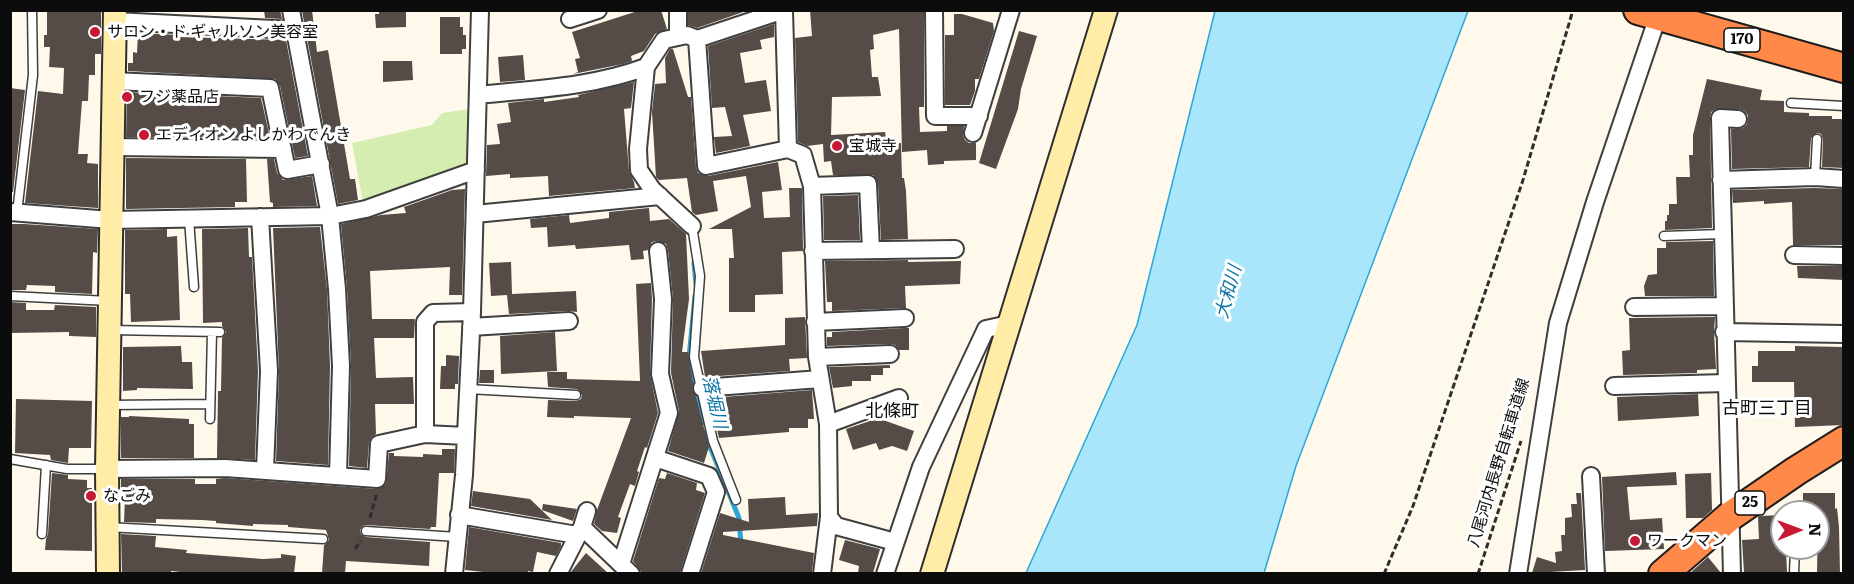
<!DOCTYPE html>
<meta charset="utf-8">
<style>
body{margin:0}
#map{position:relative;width:1854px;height:584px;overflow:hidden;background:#fff9eb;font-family:Literata,serif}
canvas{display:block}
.frame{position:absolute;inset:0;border:12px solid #0c0c0c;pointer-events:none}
.north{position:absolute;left:1770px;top:500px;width:60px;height:60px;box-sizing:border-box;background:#fff;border:2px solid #9e9e9e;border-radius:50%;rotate:89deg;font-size:16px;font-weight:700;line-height:24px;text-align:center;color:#0c0c0c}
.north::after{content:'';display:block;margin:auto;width:21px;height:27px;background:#c71934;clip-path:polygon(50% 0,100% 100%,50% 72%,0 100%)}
</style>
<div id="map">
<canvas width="1854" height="584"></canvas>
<div class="frame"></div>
<div class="north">N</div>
</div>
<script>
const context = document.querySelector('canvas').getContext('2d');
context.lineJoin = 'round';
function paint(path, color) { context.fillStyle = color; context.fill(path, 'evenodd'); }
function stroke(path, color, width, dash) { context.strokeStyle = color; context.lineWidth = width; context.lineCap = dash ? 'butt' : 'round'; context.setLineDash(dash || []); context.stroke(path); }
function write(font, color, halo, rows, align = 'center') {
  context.font = font + ' Literata,"Noto Sans JP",serif'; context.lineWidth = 6; context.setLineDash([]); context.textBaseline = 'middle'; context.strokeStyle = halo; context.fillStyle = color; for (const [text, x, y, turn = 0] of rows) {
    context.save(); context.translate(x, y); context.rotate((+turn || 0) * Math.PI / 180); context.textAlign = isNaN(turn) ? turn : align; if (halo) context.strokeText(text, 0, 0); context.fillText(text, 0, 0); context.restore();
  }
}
paint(new Path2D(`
 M469,109V164L363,203L352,143L432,125L442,113Z`), '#d6edb1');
const water = new Path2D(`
 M1215,11H1468L1296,466L1264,573H1026L1137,325Z`);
paint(water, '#aae6fb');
stroke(water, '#2ba6d8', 1.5);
stroke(new Path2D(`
 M694,263L696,284
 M695,296L689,358L702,423
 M704,432L739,518L741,545`), '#2ba6d8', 5);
paint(new Path2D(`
 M47,10H101V54H95V75H89L88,101H82L78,154H88L87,163L98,164V208L25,203L38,91L63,94L64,68L49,67L50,47H44V35H47Z
 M264,10H280L282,19L265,18Z
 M312,10L317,52L328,50L350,179H355L358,200L338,204L302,11Z
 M379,10H406V27L376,28L375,14H379Z
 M641,10H661L667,29L655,34L644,51L631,56L632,61L623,64L573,74L578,72L575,59L580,58L572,32Z
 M688,10H749L697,28L688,25Z
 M810,10H924V107H919L920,132L947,131V126H964L963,135L965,140L969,143H976V160L944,161V164L928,165L927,150L902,152L899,29L873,35L874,49L870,50L872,77H878L881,96L832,97L831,135L885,132L887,144L901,143L902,178H904L906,191L908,239L881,240L878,184L873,175H833L831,161L824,162L823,144L807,146L798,142L795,38L812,36Z
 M954,14H962L993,23L994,31L979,79H975V91L970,105H945V35H954Z
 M440,17H460V27H463V35H466V49H462V54H440Z
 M774,24V37L760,40L762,49L740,53L745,83L766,80L771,111L743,115L750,146L716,153L714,137L732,136L725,107L712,108L708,46Z
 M1019,31L1037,36L1021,89L1018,109L996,169L979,163Z
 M138,33L179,35V37L286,40L308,156L295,158L280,86L275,79L128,71V63H133V52L137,53Z
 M670,49H673L688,97H691L696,167L698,173L708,176L778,162L782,190L762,192L764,218L790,217L789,188H802L803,251L782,252L783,294L755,295V312H729V258H734L732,229H709L751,207L746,176L713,181L718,211L696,215L692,212L687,178L659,180L656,177L652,112L655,84L666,83L665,58Z
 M523,55L525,80L500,82L498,57Z
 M383,61H412L413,80L383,82Z
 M1707,79L1762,90L1760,100L1784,101V112L1809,113V116H1832V119H1844V168L1822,167L1823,139L1821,134L1817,133L1811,138L1809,167L1732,169L1731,129L1743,128L1747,124L1748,115L1744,111L1739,109H1716L1711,112L1710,118L1712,228L1665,230V221H1667V215H1669V204H1677L1676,177H1690L1689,155H1693V135Z
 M634,82L631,108L624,109L629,171L634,182L635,188L549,196L548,176L510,178V174L486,176L487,145L500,144L497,124L511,122L508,103L544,99V102L579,97L578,95Z
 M10,88L25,90L13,192H10Z
 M127,92L261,98L270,138L126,137Z
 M126,158L246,159L247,202H235V207L126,209Z
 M267,159H274L277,173L283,180L312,176L317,206L273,207V203L270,202Z
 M1815,188L1844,189V245H1793L1792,202L1764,204V201L1733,203L1732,190Z
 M465,189L462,295H449L450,267L370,271L372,319H415L414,338H374L376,378L413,377L414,404H375L376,434L371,438L369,443L367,468L349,466L351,366L347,288L341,224L381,215L406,213L404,207L452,190Z
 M858,195L860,240H824L823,196Z
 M649,208L650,221L669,219L686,234L689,299L682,352H688L693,383L692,389L696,397L709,447L704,463L668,451L679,411L671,373L673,298L668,250L666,244L657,241L652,242L648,250L643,251L644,259L631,260L629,245L576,249L575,245L548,247L547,227L531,228L530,219L569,215L570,223L609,218V212Z
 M10,224H24L98,229L97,253L93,252L92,294L55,292V286L27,285L26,290H10Z
 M320,227L327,290L330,366L328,465L276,461L279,371L273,228Z
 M248,228L249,257H252L258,371L255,460L217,458L218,391H221L222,338L226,332L222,326V322L203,323L202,229Z
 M167,229V237L177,236L180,320L131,322L130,294H125V230Z
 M1713,241L1714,296H1645L1644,286L1648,275L1657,274V248H1666V242Z
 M908,260V262L961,261L960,284L905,286L906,308L832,311V302H827L825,261Z
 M511,262L512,294L576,291L577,312L568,311L509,314L507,295L491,296L489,263Z
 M1797,266H1844V280L1798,278Z
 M651,283L652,299L650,374L658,413L647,448L645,447L637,471L639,472L635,486L630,484L618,517L621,518L617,533L602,531L594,524L597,510L631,418L574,416V418L547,417L548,400L576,401L581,399L582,395L577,389L548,387L547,372H567V379L640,381L636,284Z
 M10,302L26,303V310H54L55,305L96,307V337L69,336V332L10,333Z
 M805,317L807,358L789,359L790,371L705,377L701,351L785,345V318Z
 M1715,317L1714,332L1716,369L1697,370V373L1623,375L1622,351L1630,350L1629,318Z
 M905,328H909V350H899L895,345L890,344L827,346V337H832V332Z
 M555,332L557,371L501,374L500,336Z
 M181,346L182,362H192L193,389L137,388V390L123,391V347Z
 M1795,346L1843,347L1844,425L1795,427L1794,382H1752V366H1758V351H1795Z
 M446,355L459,356L458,384H455V389H440L441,366H446Z
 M890,365V368H883V375H871V381H852V386L833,388L829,367Z
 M480,370H494V383H479Z
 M812,390L814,419H808V428H789V432L719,438L710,398Z
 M1698,394L1699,416L1618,421L1617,397Z
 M16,399L92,401L91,448H69L68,463L51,460L50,455L15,453Z
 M129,416L189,419V424H194V458H121V417H129Z
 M882,417L883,420L914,431L907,451L892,446L879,450L876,443L853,450L846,429Z
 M442,449H455L454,473H439L436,527H431L430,529L366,525L363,526L360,530L361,534L366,537L430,542L429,566L346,561L345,573H322L324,545L329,540L326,530L288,527V525L253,524V526L216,523V521L202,520L156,519V523L124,522L125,497H121V479H195V484H216V479L225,478L377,489L386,484L389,453H394V456L423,457V454L442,455Z
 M1676,472L1677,485L1627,487L1630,520L1662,518L1664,549L1605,551L1602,477Z
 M52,473L68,475V479L87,480V488H92V551L45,550L46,539L48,534Z
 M667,473L697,483L696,490L705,493L680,573H642L633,561L659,478L665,479Z
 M1711,473L1712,510L1703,518H1686L1685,474Z
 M473,491L530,499L552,520L471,506Z
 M1576,493H1581L1585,570L1532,573L1537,557L1556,563L1555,552L1562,551L1561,535H1565V518L1572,517L1571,504H1577Z
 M1803,493H1835V509L1837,508L1839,527L1840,573H1817L1818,512H1815V506H1803Z
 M785,497L786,515L818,513L817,526L723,532V535L814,553L812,573H701L720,513L749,522L748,499Z
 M543,504L577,509L573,521L542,510Z
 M1782,515V548H1786L1787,573H1744L1742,540L1759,539L1758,517L1759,516Z
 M469,527L561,543V546L556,556L537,552L533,572L528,571V573H492L465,570Z
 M121,534L156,536L155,547L187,550L186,553L263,559L281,558V554L296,556L294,573H191L171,571V573H122Z
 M845,540L880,549L873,573H858L859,566L839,560Z
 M586,553L608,573H570Z
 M1708,557L1721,573H1690Z`), '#554b47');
const lane = new Path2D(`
 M1791,103L1844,106
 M1815,177L1817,139
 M17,213L33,75L32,10
 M189,219L194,287
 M692,226L700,276L694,357L713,441L736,500
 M1664,236L1722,234
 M10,296L109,301
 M110,330L220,332
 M468,389L576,395
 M109,405L210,404
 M210,419L212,332
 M10,459L67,469H106
 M108,527L323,539
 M366,531L457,537
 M42,534L46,465
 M1794,574L1795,548`);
const street = new Path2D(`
 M291,10L330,216L337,289L341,366L338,476
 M678,10V37
 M934,10L935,116H979
 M784,11L788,149L803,155L812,186L817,357L828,424L829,517L836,526L895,542
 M570,19L598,10
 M115,21L294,30
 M697,39L706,166L788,149
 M113,81L270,88L287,170L321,164
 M478,95C535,89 592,87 646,67
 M973,133L1011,10
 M113,147L283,149
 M1721,180L1815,177L1844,179
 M812,186L868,184L871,250
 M10,212L111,220L330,216L366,209L476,170
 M475,214L660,196
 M260,217L269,371L265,470
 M692,226L652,189L639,170L638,149L646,67L664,40L687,35L697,39L784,10
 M813,251L955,249
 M1794,255L1844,256
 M1634,307L1724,306
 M815,322L905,318
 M471,327L569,321
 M1724,332L1844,334
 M817,357L890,354
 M1614,386L1726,383
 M702,388L820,379
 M828,424L899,398
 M425,434V322L433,313L472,312
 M655,458L709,476L716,492L690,574
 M107,469L225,468L377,479L379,444L425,434L466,436
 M1591,476L1596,574
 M459,515L577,535
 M582,527L631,574
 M621,564L669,413L660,374L663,299L658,251
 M454,574L464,475L472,312L480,10
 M558,574L582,527L587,511
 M822,574L829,517
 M885,574L921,467L986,329L1009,324
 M1518,574L1558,323L1595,202L1658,16
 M1732,574L1720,118L1738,119`);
const secondary = new Path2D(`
 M108,574L107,469L115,10
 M932,574L1106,10`);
const highway = new Path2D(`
 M1638,10L1844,68
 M1663,574L1729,517L1796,471L1844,441`);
stroke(lane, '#3f3f3f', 11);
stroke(street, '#3f3f3f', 20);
stroke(secondary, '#2e2e2e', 26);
stroke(highway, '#1d1d1d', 32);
stroke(new Path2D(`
 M370,518L377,493
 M355,549L361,541
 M1384,574L1413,506L1523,180L1573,10
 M1478,574L1521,441`), '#2e2e2e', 3, [6, 3]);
stroke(lane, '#fff', 8);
stroke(street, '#fff', 16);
stroke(secondary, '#ffeca6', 22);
stroke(highway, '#ff8949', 28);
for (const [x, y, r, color] of [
 [95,32,6,"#c71934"],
 [127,97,6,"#c71934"],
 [144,135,6,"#c71934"],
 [837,146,6,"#c71934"],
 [91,496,6,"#c71934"],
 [1635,541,6,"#c71934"]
]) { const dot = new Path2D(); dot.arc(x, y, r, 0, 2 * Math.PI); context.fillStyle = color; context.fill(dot); stroke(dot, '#fff', 2); }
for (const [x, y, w] of [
 [1742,40,36],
 [1750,503,30]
]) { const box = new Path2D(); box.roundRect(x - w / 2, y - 12, w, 24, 4.5); context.fillStyle = '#fff'; context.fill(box); stroke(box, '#0c0c0c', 1.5); }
write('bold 15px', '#0c0c0c', null, [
 ["170",1742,40],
 ["25",1750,503]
]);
write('16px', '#0c0c0c', '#fff', [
 ["サロン・ド ギャルソン美容室",107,32],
 ["フジ薬品店",139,97],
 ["エディオン よしかわでんき",156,135],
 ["宝城寺",849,146],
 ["なごみ",103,496],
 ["ワークマン",1647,541]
], 'left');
write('16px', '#0c0c0c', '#fff', [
 ["八尾河内長野自転車道線",1499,463,-73]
]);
write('italic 18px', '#0b74a7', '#fff', [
 ["大和川",1229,292,-75],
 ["落堀川",714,402,77]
]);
write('18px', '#0c0c0c', '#fff', [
 ["古町三丁目",1767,409],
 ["北條町",892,412]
]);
</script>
